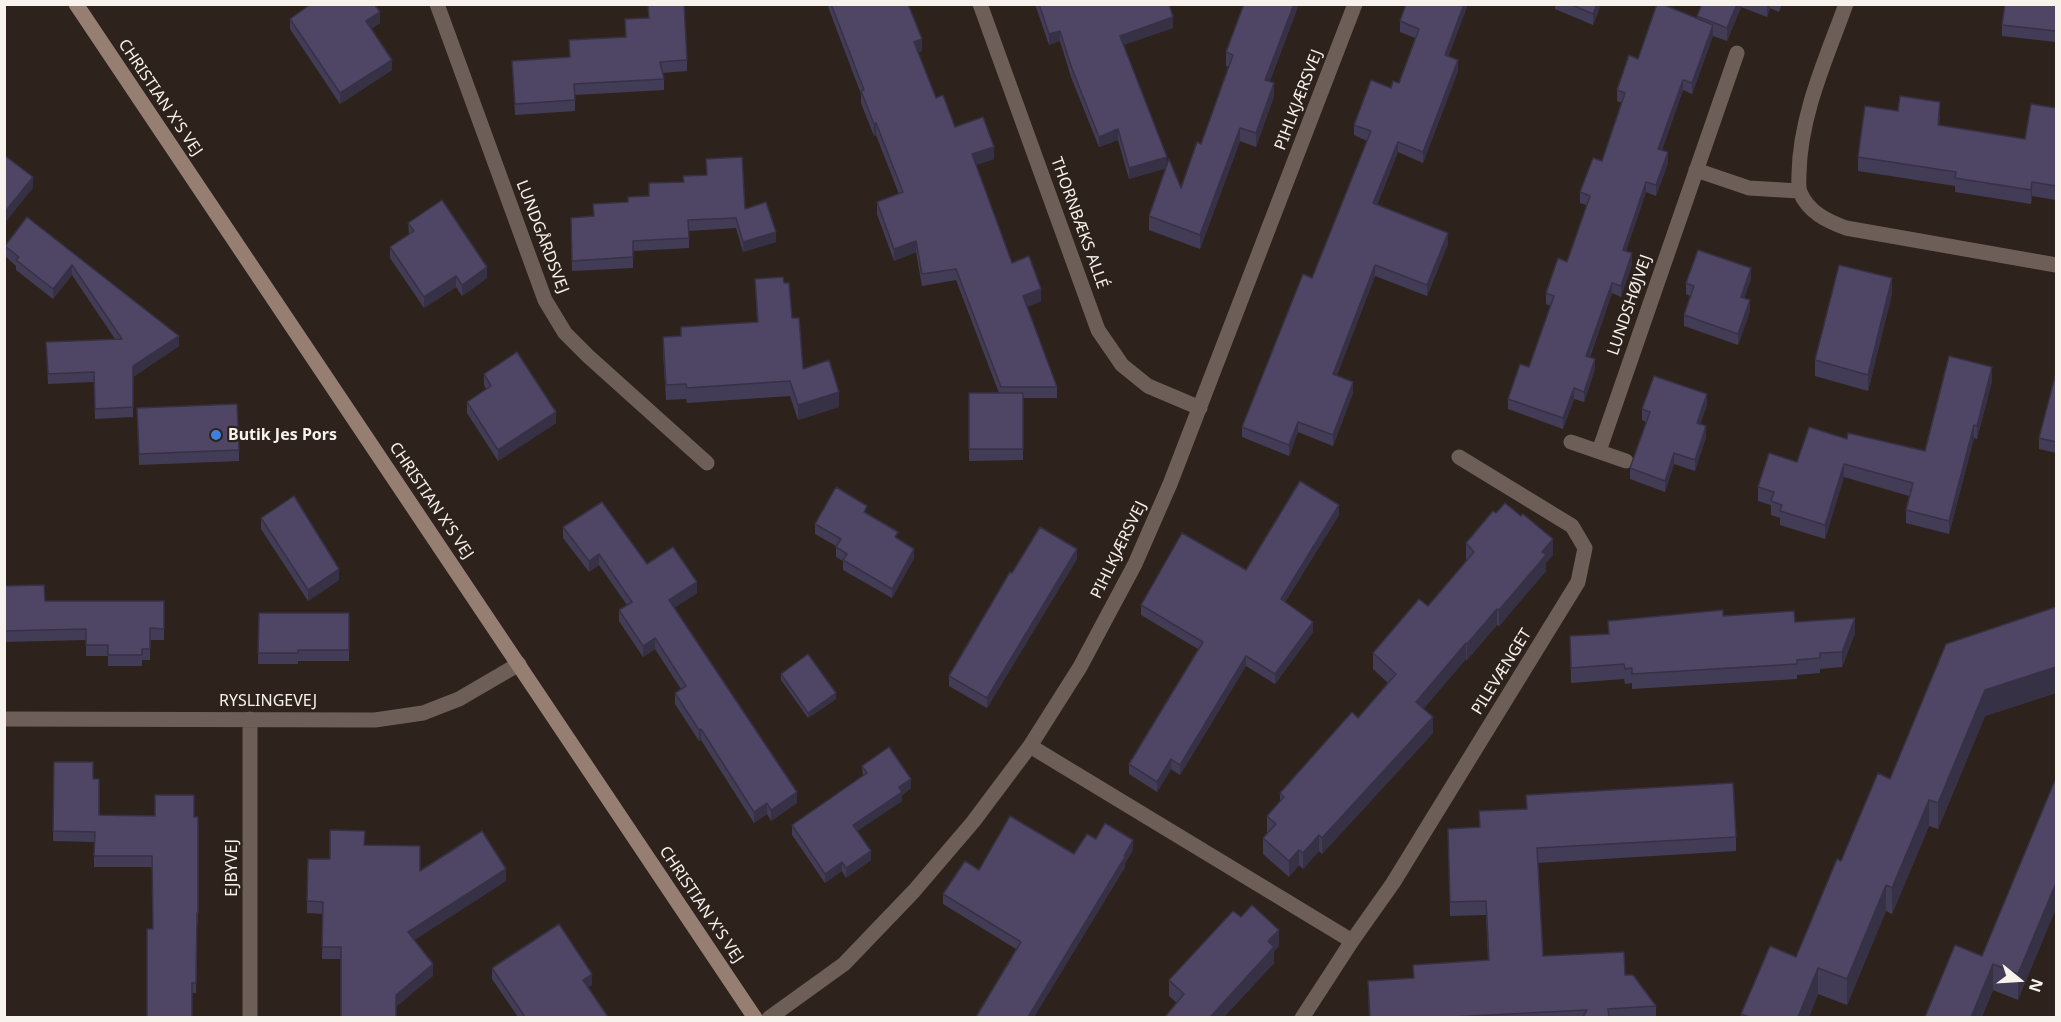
<!DOCTYPE html>
<meta charset="utf-8">
<style>
body{margin:0}
#map{position:relative;width:2061px;height:1022px;overflow:hidden;background:#2d231c;font-family:"Noto Sans",sans-serif}
canvas{display:block}
.frame{position:absolute;inset:0;border:6px solid #f8f2ed;pointer-events:none}
.north{position:absolute;left:1989px;top:950px;width:60px;height:60px;-webkit-text-stroke:4px #2d231c;paint-order:stroke;rotate:108deg;font-size:16px;font-weight:700;line-height:24px;text-align:center;color:#f8f2ed}
.north::after{content:'';display:block;margin:auto;width:21px;height:27px;background:#f8f2ed;clip-path:polygon(50% 0,100% 100%,50% 72%,0 100%)}
</style>
<div id="map">
<canvas width="2061" height="1022"></canvas>
<div class="frame"></div>
<div class="north">N</div>
</div>
<script>
const context = document.querySelector('canvas').getContext('2d');
context.lineJoin = 'round';
function stroke(path, color, width, dash) { context.strokeStyle = color; context.lineWidth = width; context.lineCap = dash ? 'butt' : 'round'; context.setLineDash(dash || []); context.stroke(path); }
function paint(path, color) { context.fillStyle = color; context.fill(path, 'evenodd'); }
function write(font, color, halo, rows, align = 'center') {
  context.font = font + ' "Noto Sans",sans-serif'; context.lineWidth = 4.5; context.setLineDash([]); context.textBaseline = 'middle'; context.strokeStyle = halo; context.fillStyle = color; for (const [text, x, y, turn = 0] of rows) {
    context.save(); context.translate(x, y); context.rotate((+turn || 0) * Math.PI / 180); context.textAlign = isNaN(turn) ? turn : align; if (halo) context.strokeText(text, 0, 0); context.fillText(text, 0, 0); context.restore();
  }
}
stroke(new Path2D(`
 M437,4L545,300L565,333L588,356L707,463
 M980,4L1098,330L1122,365L1148,386L1200,408
 M1846,4C1826,59 1800,115 1799,174C1799,179 1798,187 1800,192C1808,212 1827,221 1846,228L2056,265
 M1696,170L1749,188L1799,191
 M1571,442L1626,461
 M1599,451L1737,53
 M4,719L375,720L423,713L459,699L519,664
 M250,719V1018
 M1030,746L1352,941
 M769,1018L844,964L914,891L973,822L1030,746L1080,667L1135,564L1170,484L1355,4
 M1302,1018L1352,941L1393,883L1578,582L1585,548L1572,526L1459,457`), '#6d5f57', 15);
stroke(new Path2D(`
 M76,4L755,1018`), '#967f72', 15);
paint(new Path2D(`
 M648,4L687,60V71L662,73L664,79V90L575,95V111L515,115L512,61L570,57L625,37V19L648,18Z
 M827,4H908L922,51L918,52L936,98L955,127L994,159L976,165L1012,263L1041,301L1027,307L1057,387V398H1023V460L969,461V393H999L956,280L922,286L916,252L894,261L877,214V202L899,194L876,135L874,136L861,103V94Z
 M1035,4H1169L1173,28L1123,45L1167,165L1181,188L1201,144L1229,67L1226,66V52L1244,4H1299L1270,81L1274,96L1256,147L1240,141L1200,249L1149,230V216L1166,168L1129,179L1118,140L1099,147L1071,77L1060,41L1049,45Z
 M1406,4H1468L1448,57L1458,71L1423,163L1398,152L1377,205L1448,244L1427,296L1375,276L1337,375L1353,393L1333,446L1298,432L1289,456L1242,437V427L1312,278L1367,141L1354,135V125L1391,88L1399,83L1415,38L1400,32V21Z
 M1555,4H1601L1593,25L1555,9Z
 M1702,4H1782L1779,12L1770,8L1767,17L1741,7L1727,41L1713,36L1692,94L1683,90L1662,150L1668,163L1656,196L1646,192L1626,251L1632,264L1621,297L1612,293L1590,357L1595,369L1584,402L1574,399L1563,429L1508,409V399L1529,367L1551,306L1546,304V293L1567,262L1587,205L1580,203V192L1602,161L1622,103L1617,101V90L1638,59L1697,18V16Z
 M2056,4V42L2002,36V25Z
 M290,19L380,23L371,29L392,70L340,104L290,29Z
 M2056,108V200L2032,196L2031,204L1955,192V186L1858,171V157L1898,111L1940,116L1939,125L2025,139Z
 M706,159L745,209L776,242L743,252L736,228L689,231V248L633,251V268L572,271L571,218L593,216L683,182V176L707,175Z
 M27,217L179,346L133,377V417L95,419L94,382L48,384L46,342L115,339L72,275L53,299L16,270V266L5,256V246Z
 M408,223L487,278L462,296L456,287L424,308L390,258V247L409,234Z
 M755,279L784,283L803,369L839,407L798,420L790,396L687,403L686,399L666,400L663,352V337L681,336L757,322Z
 M1751,279L1744,298L1750,311L1738,345L1684,326V315L1690,296L1686,294V283Z
 M1892,294L1868,391L1815,376V360Z
 M2056,373V453L2039,449V438Z
 M484,374L556,423L498,461L467,413V402L486,389L484,385Z
 M1992,381L1977,439L1974,438L1949,534L1906,523V510L1909,496L1844,477L1825,539L1780,525V518L1771,515V505L1758,501V487L1797,462L1847,439L1925,451Z
 M1707,405L1700,424L1706,437L1695,471L1674,464L1665,492L1630,479V468L1646,422L1642,420V409Z
 M137,408L239,450V461L139,465Z
 M867,514L898,539L914,558L892,598L843,570V561L836,557V546L815,534V524Z
 M1339,515L1285,602L1313,632L1275,684L1246,666L1180,775L1171,769L1157,792L1129,774V764L1198,649L1141,615V605L1246,570Z
 M261,518L339,580L308,601L261,529Z
 M563,527L647,564L697,593L674,608L797,803L771,821L767,814L754,823L701,740L699,741L675,704V693L681,689L655,649L643,657L619,621V610L627,605L599,565L589,572L563,538Z
 M1466,543L1553,555L1546,563V571L1499,626L1497,625L1467,660L1466,659L1423,709L1433,733L1322,854L1319,851L1303,869L1299,865L1289,877L1263,854V838L1268,833L1267,832V816L1280,801V793L1358,718L1388,683L1373,669V653L1428,606L1467,560L1466,559Z
 M1077,559L987,708L949,686V676L1012,573Z
 M4,586L45,601H164V640H150V660H142V666H108V656H86V640L4,642Z
 M2056,607V693L1985,716L1938,829L1929,826L1892,914L1886,911L1847,1005L1818,994L1809,1017H1741V1014L1796,957L1841,861L1890,779Z
 M259,613H349V661H298V664H258Z
 M1723,616L1795,622L1855,633L1842,667L1820,669V673L1797,675V679L1632,689V683L1625,684L1624,679L1571,683L1570,636L1608,634V621Z
 M781,674L836,699L808,718L781,680Z
 M54,762L93,779L99,815L198,817V923H197L196,993H192L153,929L152,867H94V842L53,841Z
 M862,766L911,788L902,795V801L857,831L871,860L846,878L842,871L825,883L792,835V825L863,776Z
 M2056,778L2018,1000L1993,990L1982,1017H1925L1982,956Z
 M1526,795L1736,837V851L1537,863L1543,956L1625,975L1656,1006V1017H1369L1368,981L1413,978V965L1488,960L1486,915L1450,916L1448,829L1480,827L1479,811L1526,809Z
 M1096,839L1133,850L1125,863V867L1034,1017H976L1016,949L943,904V894L979,870L1074,854Z
 M365,845L420,871L506,881L414,940L433,976L341,1017V959H322L323,914L307,913L308,859H330Z
 M1241,917L1279,946L1274,951V963L1224,1017H1165L1177,1003L1169,996V980Z
 M492,968L592,985L588,987L608,1017H518L492,979Z`), '#433c56');
paint(new Path2D(`
 M1294,4H1299L1265,93V80Z
 M1464,4H1468L1445,66V55Z
 M1597,4H1601L1593,25V14Z
 M1737,4H1741V7L1727,41V28Z
 M1767,4H1770V8L1767,17Z
 M380,12V23L366,32V21Z
 M1173,17V28L1120,46V36Z
 M1713,25V36L1692,94V83Z
 M1060,31V41L1049,45V34Z
 M922,39V51L914,54V42Z
 M392,60V70L340,104V93Z
 M1458,60V71L1423,163V152Z
 M1683,80V90L1658,160V149Z
 M1274,83V96L1256,147V133Z
 M876,123V135L874,136V124Z
 M1240,128V141L1200,249V235Z
 M1118,129V140L1099,147V137Z
 M1398,142V152L1373,214V203Z
 M994,147V159L972,166V154Z
 M1668,152V163L1656,196V185Z
 M1167,157V168L1129,179V168Z
 M33,177V188L4,224V213Z
 M1646,182V192L1623,260V250Z
 M2032,182V196L2031,204V190Z
 M776,232V242L743,252V242Z
 M1448,233V244L1427,296V285Z
 M916,241V252L894,261V249Z
 M1632,253V264L1621,297V286Z
 M72,265V275L53,299V289Z
 M1375,265V276L1333,385V374Z
 M487,267V278L462,296V285Z
 M1751,268V279L1741,308V297Z
 M456,276V287L424,308V297Z
 M1892,278V294L1868,391V375Z
 M1612,283V293L1586,366V356Z
 M1041,289V301L1023,308V296Z
 M1750,300V311L1738,345V334Z
 M179,336V346L133,377V366Z
 M1595,359V369L1584,402V392Z
 M1992,367V381L1977,439V426Z
 M1353,382V393L1333,446V435Z
 M1574,388V399L1563,429V418Z
 M839,392V407L798,420V405Z
 M1707,394V405L1697,434V423Z
 M556,412V423L498,461V450Z
 M1298,422V432L1289,456V445Z
 M1974,425V438L1949,534V521Z
 M1706,426V437L1695,471V460Z
 M1674,453V464L1665,492V481Z
 M1844,464V477L1825,539V525Z
 M1339,505V515L1281,609V599Z
 M1553,539V555L1546,563V571L1499,626V610L1542,552Z
 M914,549V558L892,598V589Z
 M1077,549V559L987,708V698Z
 M599,554V565L589,572V561Z
 M339,569V580L308,601V590Z
 M697,582V593L669,611V600Z
 M1497,609V625L1467,660V644Z
 M1855,618V633L1842,667V652Z
 M1313,622V632L1275,684V674Z
 M655,638V649L643,657V646Z
 M1466,643V659L1416,718V702Z
 M1246,656V666L1180,775V765Z
 M2056,667V693L1985,716L1938,829V803L1985,690Z
 M836,693V699L808,718V713Z
 M1433,717V733L1322,854V838Z
 M701,729V740L699,741V730Z
 M1171,759V769L1157,792V782Z
 M911,779V788L902,795V801L853,834V825L899,787Z
 M797,792V803L771,821V810Z
 M1929,800V826L1892,914V888Z
 M767,803V814L754,823V812Z
 M1319,835V851L1303,869V853Z
 M1133,840V850L1125,863V867L1034,1017H1028Z
 M1299,850V865L1289,877V861Z
 M871,851V860L846,878V868Z
 M842,862V871L825,883V874Z
 M506,869V881L408,944V932Z
 M2056,883V909L2018,1000V974Z
 M1886,885V911L1847,1005V979Z
 M1279,930V946L1274,951V963L1224,1017H1211L1268,941Z
 M433,964V976L396,1007V995Z
 M1993,964V990L1982,1017H1971Z
 M1818,968V994L1809,1017H1798Z
 M592,974V985L583,991V980Z`), '#373146');
const building = new Path2D(`
 M311,4H374L380,12L366,21L392,60L340,93L290,19Z
 M648,4H684L687,60L660,62L664,79L574,84L575,100L515,104L512,61L570,57L569,40L626,37L625,19L649,18Z
 M831,4H908L922,39L914,42L936,98L943,95L955,127L983,117L994,147L972,154L1012,263L1029,256L1041,289L1023,296L1057,387H1001L956,269L922,274L916,241L894,249L877,202L903,192L876,123L874,124L861,91L864,90Z
 M1039,4H1169L1173,17L1120,36L1167,157L1129,168L1118,129L1099,137L1071,66L1060,31L1049,34Z
 M1244,4H1294L1265,80L1274,83L1256,133L1240,128L1200,235L1149,216L1169,159L1181,188L1197,142L1201,144L1233,55L1226,52Z
 M1406,4H1464L1445,55L1458,60L1423,152L1398,142L1373,203L1448,233L1427,285L1375,265L1333,374L1353,382L1333,435L1298,422L1289,445L1242,427L1303,274L1312,278L1371,131L1354,125L1371,80L1391,88L1393,81L1399,83L1419,29L1400,21Z
 M1570,4H1597L1593,14Z
 M1657,4H1662L1713,25L1692,83L1683,80L1658,149L1668,152L1656,185L1646,182L1623,250L1632,253L1621,286L1612,283L1586,356L1595,359L1584,392L1574,388L1563,418L1508,399L1520,364L1529,367L1554,296L1546,293L1558,258L1567,262L1590,196L1580,192L1593,158L1602,161L1625,93L1617,90L1629,55L1638,59Z
 M1702,4H1737L1727,28L1697,16Z
 M2005,4H2056V31L2002,25Z
 M1900,96L1940,102L1938,125L2025,139L2031,104L2056,108V186L2032,182L2031,190L1955,178L1956,172L1858,157L1865,106L1898,111Z
 M4,155L33,177L4,213Z
 M742,157L745,209L766,202L776,232L743,242L736,218L688,220L689,238L633,241V257L572,261L571,218L594,216L593,204L628,202V197L649,196V183L684,182L683,176L707,175L706,159Z
 M442,200L487,267L462,285L456,276L424,297L390,247L414,231L408,223Z
 M27,217L179,336L133,366V407L95,409L94,372L48,374L46,342L122,339L72,265L53,289L16,260L19,257L5,246Z
 M1698,250L1751,268L1741,297L1750,300L1738,334L1684,315L1694,286L1686,283Z
 M1839,265L1892,278L1868,375L1815,360Z
 M783,277L784,283H789L792,318H799L803,369L829,360L839,392L798,405L790,381L687,388L686,384L666,385L663,337L681,336V327L758,322L755,279Z
 M517,352L556,412L498,450L467,402L491,386L484,374Z
 M1949,356L1992,367L1977,426L1974,425L1949,521L1906,510L1913,483L1844,464L1825,525L1780,511L1782,505L1771,501L1774,492L1758,487L1769,453L1797,462L1809,427L1847,439L1848,433L1925,451Z
 M2056,373V442L2039,438Z
 M1654,376L1707,394L1697,423L1706,426L1695,460L1674,453L1665,481L1630,468L1650,412L1642,409Z
 M969,393H1023V449H969Z
 M237,404L239,450L139,454L137,408Z
 M1300,481L1339,505L1281,599L1313,622L1275,674L1246,656L1180,765L1171,759L1157,782L1129,764L1203,642L1141,605L1182,533L1246,570Z
 M836,487L867,506L864,512L898,532L895,537L914,549L892,589L843,560L847,554L836,547L841,539L815,524Z
 M294,496L339,569L308,590L261,518Z
 M602,502L647,564L673,547L697,582L669,600L797,792L771,810L767,803L754,812L701,729L699,730L675,693L686,686L655,638L643,646L619,610L632,602L599,554L589,561L563,527Z
 M1505,503L1521,516L1523,514L1553,539L1542,552L1546,555L1499,610L1497,609L1467,644L1466,643L1416,702L1433,717L1322,838L1319,835L1303,853L1299,850L1289,861L1263,838L1276,824L1267,816L1284,797L1280,793L1352,712L1358,718L1396,674L1373,653L1419,599L1428,606L1474,552L1466,543L1493,511L1496,513Z
 M1040,527L1077,549L987,698L949,676L1010,572L1012,573Z
 M44,585L45,601H164V629L150,628V649H142V655H108V645H86V629L4,631V586Z
 M2056,607V667L1985,690L1938,803L1929,800L1892,888L1886,885L1847,979L1818,968L1798,1017H1750L1741,1014L1770,946L1796,957L1837,859L1841,861L1878,773L1890,779L1946,644Z
 M1723,610V616L1794,611L1795,622L1855,618L1842,652L1820,653V658L1797,660V664L1632,674V668L1625,669L1624,664L1571,668L1570,636L1609,634L1608,621Z
 M259,613H349V650H298V653H258Z
 M808,654L836,693L808,713L781,674Z
 M889,747L911,779L899,787L902,792L853,825L871,851L846,868L842,862L825,874L792,825L867,773L862,766Z
 M54,762H93V779H99V815L155,816V795H194V817H198V913H197L196,983H192V1017H147V929H153L152,856H94L95,832L53,831Z
 M2056,778V883L2018,974L1993,964L1971,1017H1925L1955,945L1982,956Z
 M1733,783L1736,837L1537,848L1543,956L1624,952L1625,975H1633L1656,1006L1608,1009L1609,1017H1583L1587,1010L1451,1017H1370L1368,981L1414,978L1413,965L1489,960L1486,901L1450,902L1448,829L1480,827L1479,811L1527,809L1526,795Z
 M1010,816L1074,854L1087,834L1096,839L1105,823L1133,840L1124,856L1125,857L1028,1017H976L1021,942L943,894L965,861L979,870Z
 M330,830L365,831L364,845L420,846V871L482,831L506,869L408,932L433,964L396,995V1017H324H341V947H322L323,902L307,901L308,859H330Z
 M1252,905L1279,930L1268,941L1274,947L1211,1016L1213,1017H1165L1184,994L1169,980L1233,911L1241,917Z
 M559,924L592,974L583,980L608,1017H525L492,968Z`);
paint(building, '#4e4664');
stroke(building, '#373146', 1.5);
for (const [x, y, r, color] of [
 [216,435,6,"#3f7fe0"]
]) { const dot = new Path2D(); dot.arc(x, y, r, 0, 2 * Math.PI); context.fillStyle = color; context.fill(dot); stroke(dot, '#2d231c', 2); }
write('16px', '#f8f2ed', '#2d231c', [
 ["CHRISTIAN X'S VEJ",160,98,56],
 ["PIHLKJÆRSVEJ",1299,100,-69],
 ["THORNBÆKS ALLÉ",1079,223,70],
 ["LUNDGÅRDSVEJ",542,237,69],
 ["LUNDSHØJVEJ",1630,305,-71],
 ["CHRISTIAN X'S VEJ",431,501,56],
 ["PIHLKJÆRSVEJ",1119,550,-64],
 ["PILEVÆNGET",1502,672,-58],
 ["RYSLINGEVEJ",268,701],
 ["EJBYVEJ",232,868,-90],
 ["CHRISTIAN X'S VEJ",701,905,56]
]);
write('bold 16px', '#f8f2ed', '#2d231c', [
 ["Butik Jes Pors",228,435]
], 'left');
</script>
